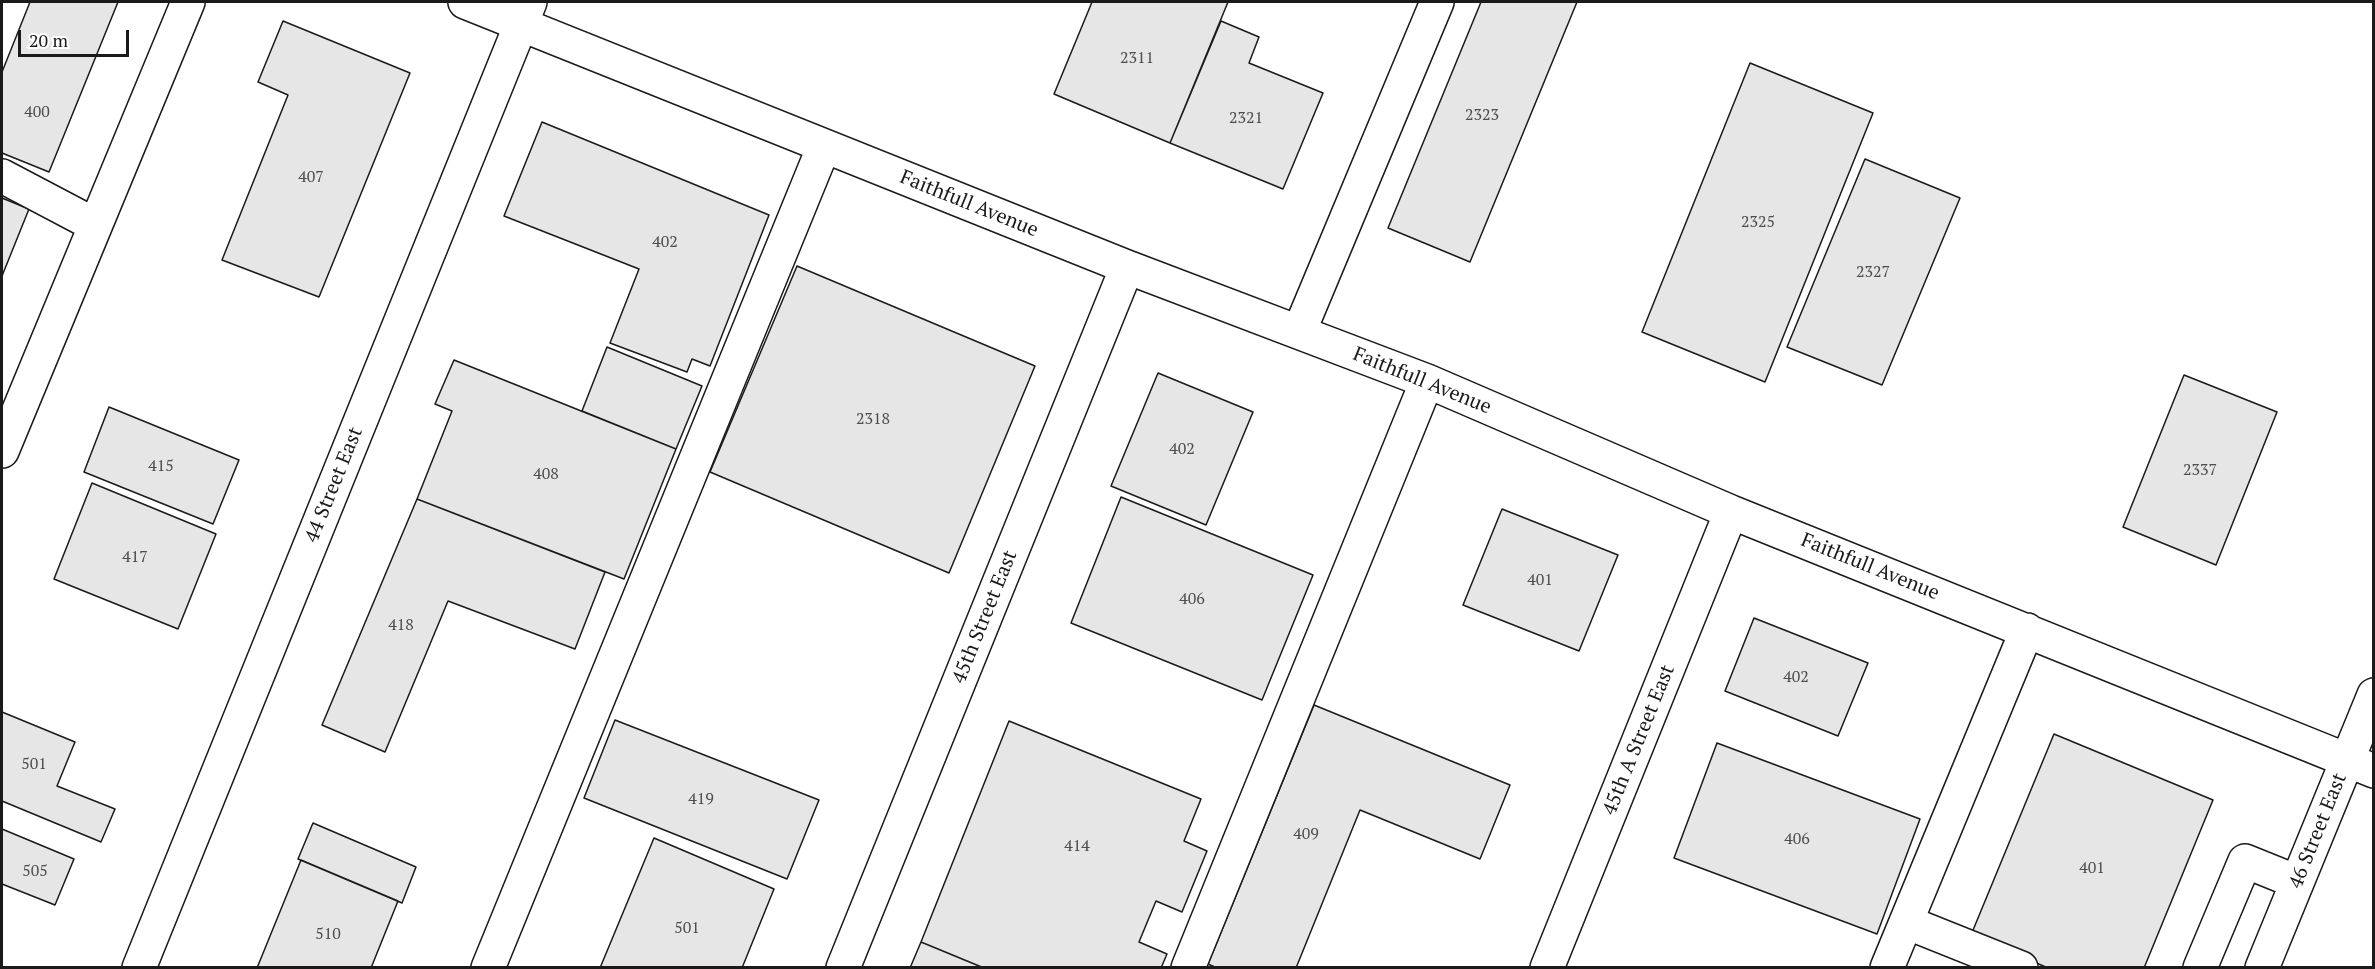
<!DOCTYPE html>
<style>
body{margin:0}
#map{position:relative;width:2375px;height:969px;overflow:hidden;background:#fff;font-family:"PT Serif",serif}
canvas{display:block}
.frame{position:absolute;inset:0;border:3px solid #1a1a1a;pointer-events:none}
.scale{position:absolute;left:18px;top:30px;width:111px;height:27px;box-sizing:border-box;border:3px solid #1a1a1a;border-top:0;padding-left:8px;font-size:18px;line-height:21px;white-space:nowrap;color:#1a1a1a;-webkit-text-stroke:4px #fff;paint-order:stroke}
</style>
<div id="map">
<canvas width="2375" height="969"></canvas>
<div class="frame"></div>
<div class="scale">20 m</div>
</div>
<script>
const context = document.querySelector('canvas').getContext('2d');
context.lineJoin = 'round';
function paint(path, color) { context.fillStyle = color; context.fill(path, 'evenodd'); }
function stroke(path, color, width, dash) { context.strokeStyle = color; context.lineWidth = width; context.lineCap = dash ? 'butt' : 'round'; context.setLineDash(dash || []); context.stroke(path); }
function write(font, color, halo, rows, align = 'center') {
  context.font = font + ' "PT Serif",serif'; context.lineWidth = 4.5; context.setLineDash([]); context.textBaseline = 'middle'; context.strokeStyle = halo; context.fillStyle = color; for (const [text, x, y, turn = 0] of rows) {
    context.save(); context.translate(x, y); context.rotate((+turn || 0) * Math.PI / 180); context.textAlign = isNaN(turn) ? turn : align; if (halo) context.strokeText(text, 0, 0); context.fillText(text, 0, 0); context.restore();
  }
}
const building = new Path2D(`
 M30,2H118L49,172L2,153V72Z
 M1092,2H1228L1170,143L1054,94Z
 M1481,2H1577L1470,262L1388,228Z
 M283,21L410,73L319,297L222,260L288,95L258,82Z
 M1221,21L1259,37L1249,63L1323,93L1283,189L1170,143Z
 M1750,63L1873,113L1765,382L1642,332Z
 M542,122L769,215L710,366L692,359L687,372L610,343L639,269L504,216Z
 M1865,159L1960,198L1882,385L1787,347Z
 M2,198L29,209L2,276Z
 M797,266L1035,366L949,573L710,472Z
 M607,347L702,386L676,449L582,411Z
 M454,360L676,449L624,579L417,499L452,411L435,404Z
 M1158,373L1253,412L1206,525L1111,486Z
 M2184,375L2277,412L2216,565L2123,527Z
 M109,407L239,460L213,524L84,472Z
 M92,483L216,534L178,629L54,579Z
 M1121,497L1313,575L1262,700L1071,623Z
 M417,499L605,572L575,649L448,601L385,752L322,725Z
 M1502,509L1618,555L1579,651L1463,605Z
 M1754,618L1868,663L1838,736L1725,691Z
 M1314,705L1510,785L1480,859L1360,810L1296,968H1217L1208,964Z
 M2,712L75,742L57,786L115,809L101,842L2,801Z
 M615,720L819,800L787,879L584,798Z
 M1009,721L1201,799L1184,841L1207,851L1182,912L1156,901L1139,942L1167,954L1161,968H984L921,942Z
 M2054,734L2213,800L2144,968H2048L1971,935Z
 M1717,743L1920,819L1877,934L1674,858Z
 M313,823L416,867L402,903L298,859Z
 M2,829L74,859L55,905L2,884Z
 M654,838L774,889L742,968H600Z
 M301,860L398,901L371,968H257Z
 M921,942L984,968H910Z`);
paint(building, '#e6e6e6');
stroke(building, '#1a1a1a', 1.5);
const minor = new Path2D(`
 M465,2L1127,267L1427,381L1731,512L2374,771
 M2,176L95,225
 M1299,332L1437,2
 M2,451L188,2
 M1906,922L2021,968
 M139,968L530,2
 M488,968L824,146
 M843,968L1127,267
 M1188,968L1427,381
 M1547,968L1731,512
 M1887,968L2027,630
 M2200,968L2245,861L2297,882
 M2262,968L2374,695`);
stroke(minor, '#1a1a1a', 36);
stroke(minor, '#fff', 33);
write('16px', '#4d4d4d', null, [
 ["2311",1137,58],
 ["400",37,112],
 ["2323",1482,115],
 ["2321",1246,118],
 ["407",311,177],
 ["2325",1758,222],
 ["402",665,242],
 ["2327",1873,272],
 ["2318",873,419],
 ["402",1182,449],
 ["415",161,466],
 ["2337",2200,470],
 ["408",546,474],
 ["417",135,557],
 ["401",1540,580],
 ["406",1192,599],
 ["418",401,625],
 ["402",1796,677],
 ["501",34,764],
 ["419",701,799],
 ["409",1306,834],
 ["406",1797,839],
 ["414",1077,846],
 ["401",2092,868],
 ["505",35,871],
 ["501",687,928],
 ["510",328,934]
]);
write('20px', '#1a1a1a', '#fff', [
 ["Faithfull Avenue",969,204,22],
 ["Faithfull Avenue",1422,381,22],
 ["44 Street East",334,485,-68],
 ["Faithfull Avenue",1870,567,22],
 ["45th Street East",985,617,-68],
 ["45th A Street East",1639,740,-68],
 ["46 Street East",2318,831,-68]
]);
</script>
